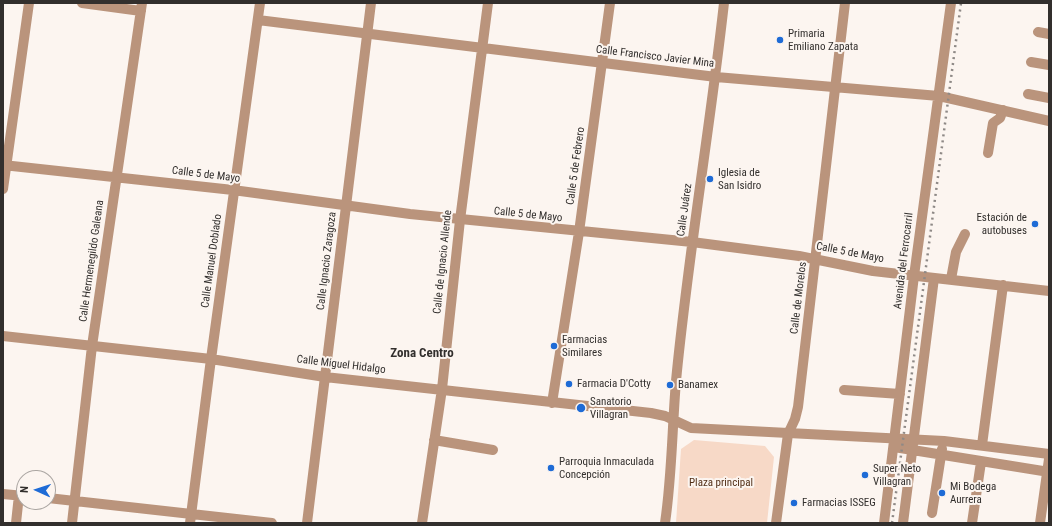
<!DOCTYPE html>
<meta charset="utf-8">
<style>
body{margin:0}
#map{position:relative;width:1052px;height:526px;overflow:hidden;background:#fcf5f0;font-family:"Roboto Condensed",sans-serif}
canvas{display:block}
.frame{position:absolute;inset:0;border:4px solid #322f2d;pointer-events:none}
.north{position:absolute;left:16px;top:470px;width:40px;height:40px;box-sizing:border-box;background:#fcf5f0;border:1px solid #aba6a2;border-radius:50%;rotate:273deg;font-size:11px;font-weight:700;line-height:16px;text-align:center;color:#322f2d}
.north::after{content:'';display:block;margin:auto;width:14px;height:18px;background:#1e6bd6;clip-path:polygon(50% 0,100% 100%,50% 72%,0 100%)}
</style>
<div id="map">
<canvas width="1052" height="526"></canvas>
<div class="frame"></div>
<div class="north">N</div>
</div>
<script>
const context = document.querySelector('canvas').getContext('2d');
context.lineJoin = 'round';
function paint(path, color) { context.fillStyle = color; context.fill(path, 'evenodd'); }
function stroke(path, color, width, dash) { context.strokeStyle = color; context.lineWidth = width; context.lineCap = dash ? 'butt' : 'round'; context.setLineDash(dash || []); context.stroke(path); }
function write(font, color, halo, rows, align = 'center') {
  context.font = font + ' "Roboto Condensed",sans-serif'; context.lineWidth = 4; context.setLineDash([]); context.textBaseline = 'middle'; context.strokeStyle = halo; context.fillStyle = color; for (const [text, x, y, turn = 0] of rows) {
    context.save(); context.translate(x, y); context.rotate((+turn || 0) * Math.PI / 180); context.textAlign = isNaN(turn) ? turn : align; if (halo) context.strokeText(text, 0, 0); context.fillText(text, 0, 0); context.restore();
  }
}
paint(new Path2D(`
 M694,440L765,446L774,457L767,523H676L681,449Z`), '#f7d9c7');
stroke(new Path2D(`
 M82,3L141,11
 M258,20L716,77L939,96L1049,121
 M1038,32L1049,34
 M1031,62L1049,65
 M1028,94L1049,98
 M988,153L993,123L1000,118L1003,110
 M3,165L233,190L410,214L692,242L799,256L873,271L1049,291
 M3,189L29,3
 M951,279L956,252L965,234
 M3,336L211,359L325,377L651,413L665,416L691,428L944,441L1049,454
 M844,390L900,394
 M552,403L579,232L610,3
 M434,440L493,450
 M982,445L1003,285
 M894,447L1049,472
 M3,494L24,496
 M48,498L272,523
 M932,513L942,449
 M16,523L19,495
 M72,523L92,346L142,3
 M190,523L211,359L260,3
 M307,523L371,3
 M422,523L442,389L460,220L488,3
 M665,523C672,476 672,429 676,381C688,255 710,129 724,3
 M776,523L788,434L795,419L798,407L845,3
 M884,523L914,276L951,3
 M903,523L934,278
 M972,523L981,462
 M1040,523L1049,459`), '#ba947c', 10);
stroke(new Path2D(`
 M892,523L961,3`), '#8e8986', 2.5, [2, 4]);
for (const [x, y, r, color] of [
 [780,40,4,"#1e6bd6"],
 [710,179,4,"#1e6bd6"],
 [1035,224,4,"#1e6bd6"],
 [554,346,4,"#1e6bd6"],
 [569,384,4,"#1e6bd6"],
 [670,385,4,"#1e6bd6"],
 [581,408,5,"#1e6bd6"],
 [551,468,4,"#1e6bd6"],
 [865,475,4,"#1e6bd6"],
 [942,493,4,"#1e6bd6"],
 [794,503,4,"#1e6bd6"]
]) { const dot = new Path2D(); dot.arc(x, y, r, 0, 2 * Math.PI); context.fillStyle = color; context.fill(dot); stroke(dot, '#fcf5f0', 1.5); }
write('11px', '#322f2d', '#fcf5f0', [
 ["Primaria",788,34],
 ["Emiliano Zapata",788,47],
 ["Iglesia de",718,173],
 ["San Isidro",718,186],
 ["Estación de",1027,218,"right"],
 ["autobuses",1027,231,"right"],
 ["Farmacias",562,340],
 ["Similares",562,353],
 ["Farmacia D'Cotty",577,384],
 ["Banamex",678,385],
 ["Sanatorio",590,402],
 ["Villagran",590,415],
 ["Parroquia Inmaculada",559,462],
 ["Concepción",559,475],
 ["Super Neto",873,469],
 ["Villagran",873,482],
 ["Mi Bodega",950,487],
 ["Aurrera",950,500],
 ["Farmacias ISSEG",802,503]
], 'left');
write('11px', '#322f2d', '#fcf5f0', [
 ["Calle Francisco Javier Mina",655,57,7],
 ["Calle 5 de Febrero",576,166,-82],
 ["Calle 5 de Mayo",206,175,7],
 ["Calle Juárez",685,210,-82],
 ["Calle 5 de Mayo",528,215,6],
 ["Calle 5 de Mayo",850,253,11],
 ["Calle Hermenegildo Galeana",92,261,-82],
 ["Calle Manuel Doblado",212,261,-82],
 ["Calle Ignacio Zaragoza",327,261,-83],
 ["Avenida del Ferrocarril",904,261,-83],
 ["Calle de Ignacio Allende",443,262,-84],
 ["Calle de Morelos",799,298,-83],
 ["Calle Miguel Hidalgo",341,365,7]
]);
write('11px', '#522f17', '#fcf5f0', [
 ["Plaza principal",721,483]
]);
write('bold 13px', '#322f2d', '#fcf5f0', [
 ["Zona Centro",422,354]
]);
</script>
